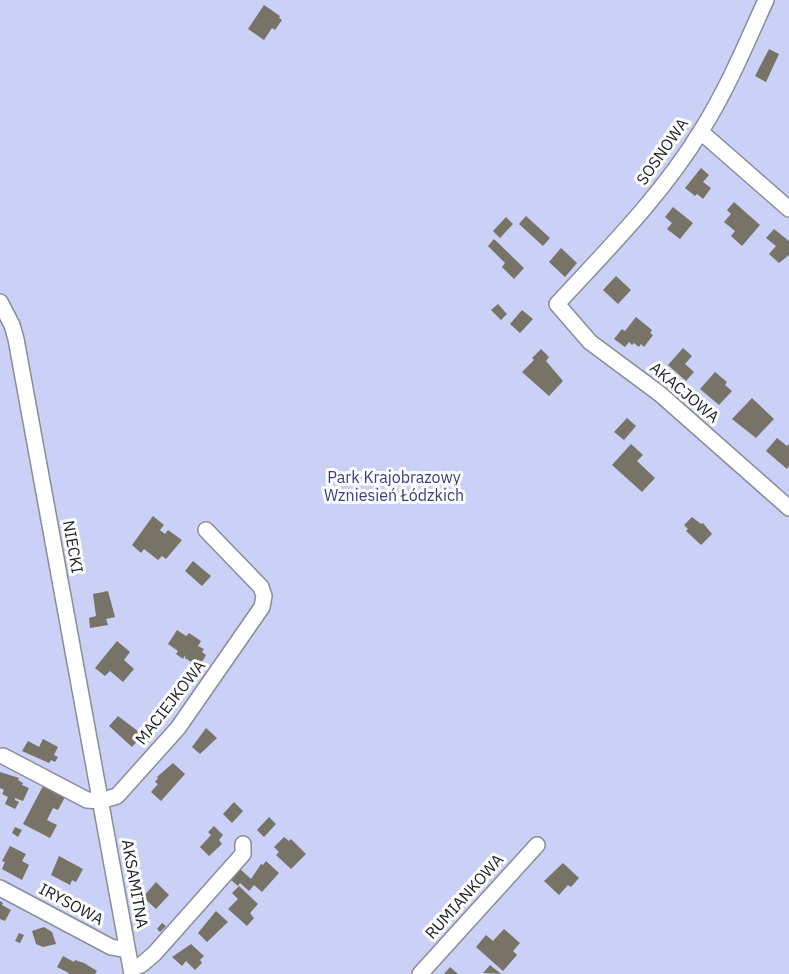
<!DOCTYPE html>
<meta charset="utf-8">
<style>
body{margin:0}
canvas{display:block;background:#fafbfe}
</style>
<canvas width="789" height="974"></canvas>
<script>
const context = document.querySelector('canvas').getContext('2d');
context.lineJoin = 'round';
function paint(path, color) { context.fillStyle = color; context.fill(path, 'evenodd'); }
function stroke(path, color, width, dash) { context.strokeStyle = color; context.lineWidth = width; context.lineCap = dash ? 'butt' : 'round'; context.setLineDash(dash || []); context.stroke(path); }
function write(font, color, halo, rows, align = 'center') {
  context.font = font + ' "IBM Plex Sans",sans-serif'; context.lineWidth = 6; context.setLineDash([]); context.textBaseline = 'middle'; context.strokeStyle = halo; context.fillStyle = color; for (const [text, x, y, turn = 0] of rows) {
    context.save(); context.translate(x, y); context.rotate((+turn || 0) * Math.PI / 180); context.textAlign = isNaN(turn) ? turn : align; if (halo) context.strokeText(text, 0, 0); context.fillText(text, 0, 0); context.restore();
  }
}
paint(new Path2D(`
 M0,0H789V974H0Z`), '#cad0f6');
paint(new Path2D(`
 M264,5L280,16L279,18L282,20L275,30L272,28L264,40L248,29Z
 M769,49L779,54L766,82L755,76Z
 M701,168L709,175L703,182L711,188L703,199L697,194L695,196L685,188Z
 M734,202L760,225L742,246L731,236L735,231L724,222L731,214L727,210Z
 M673,207L693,223L680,239L667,229L672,223L665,217Z
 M526,216L550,238L543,246L519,224Z
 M506,217L513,224L500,238L493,231Z
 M774,229L789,241V255L779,263L769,254L776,246L766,238Z
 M494,239L524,268L514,279L502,267L505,263L488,246Z
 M561,248L577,263L565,277L549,262Z
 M616,276L631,290L618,304L603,290Z
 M498,304L507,314L501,320L491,310Z
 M522,310L533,319L520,333L510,324Z
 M636,317L652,330L650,333L653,335L644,347L641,344L639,347L634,343L632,345L629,342L625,347L614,339L622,329L625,331Z
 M683,348L692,356L685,364L694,372L686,381L668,365Z
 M541,349L549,357L546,361L563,381L549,396L522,372L534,360L532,358Z
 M715,372L727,382L725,385L732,391L719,405L700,389Z
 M752,398L774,419L756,438L732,419Z
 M627,418L636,426L624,440L614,432Z
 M777,438L787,446L789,444V466L787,469L766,451Z
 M631,444L643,455L637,461L655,478L642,492L612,465Z
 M153,516L164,525L160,530L165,534L168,530L182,540L166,559L162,556L158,560L144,549L141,553L132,545Z
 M692,517L701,524L703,523L712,534L701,545L686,531L688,529L684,525Z
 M193,561L211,576L202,586L185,571Z
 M108,591L115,617L106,619L108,625L90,628L89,618L96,616L93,594Z
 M177,630L186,636L189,633L201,641L198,646L204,649L202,652L206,655L199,667L185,658V655L183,659L176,654L178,651L168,644Z
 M117,641L130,652L124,660L134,669L123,682L110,671L105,676L95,668Z
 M118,716L139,732L136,736L139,739L132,747L109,726Z
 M206,728L217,738L200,754L192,747Z
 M43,739L58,747L54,755L58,757L55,762L51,760L49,763L22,751L28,741L39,747Z
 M173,763L185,774L161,801L151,792L158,784L155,782L158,778L157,777Z
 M0,772L19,778L18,780L23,783L22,785L29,788L23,801L15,798V800L19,802L15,809L5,804L8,797L2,794L4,790L0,788Z
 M43,786L65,797L58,810L53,808L47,820L57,825L50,838L23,824Z
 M234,802L243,811L232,823L223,814Z
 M269,817L276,824L264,837L257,830Z
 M214,826L223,835L219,840L222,844L209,856L200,847L211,835L208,832Z
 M15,827L22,830L18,837L12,833Z
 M284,837L289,841L291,839L306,854L291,869L276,855L279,852L274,847Z
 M10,846L26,854L22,861L29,865L22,880L2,869L5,862L2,861Z
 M59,856L83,869L76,882L72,880L70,885L51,875Z
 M266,861L279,873L262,892L254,885L249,891L240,883L238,886L231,880L240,869L251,879L261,864L263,865Z
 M563,863L579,878L571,887L568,885L559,895L544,881Z
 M156,882L169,895L156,909L143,897Z
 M239,886L258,904L250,913L254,918L247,926L228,909L238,899L232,893Z
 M0,901L3,903L2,905L11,910L5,921L0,919Z
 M216,911L228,922L207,942L198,933Z
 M162,923L166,926L160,932L157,929Z
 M44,927L52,932L56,944L43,947L36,944L32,931Z
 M504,929L520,943L513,951L517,955L503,971L476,947L486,935L493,941Z
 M19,933L24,935L20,943L15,941Z
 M191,944L204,956L200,960L202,963L195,970L186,961L182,966L172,957Z
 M63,956L74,962L75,960L84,963L97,971L95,974H68L69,973L57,967Z
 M490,965L501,974L483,973Z
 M450,967L458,974H444Z`), '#777366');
const minor = new Path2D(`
 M766,0C746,44 727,90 701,131C662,195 608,249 557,304L590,342L660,394L789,508
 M701,132L789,209
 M0,302L12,325L16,339L132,974
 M3,756L87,800L100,801L117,796L178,728L262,607L264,596L261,587L206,530
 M0,888L111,947L127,950
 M131,968L141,965L154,954L243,854V844
 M420,974L537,845`);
stroke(minor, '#8a8c99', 18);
stroke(minor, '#fff', 15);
write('16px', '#1d1e23', '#fff', [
 ["SOSNOWA",663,152,-55],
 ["AKACJOWA",684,393,40],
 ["NIECKI",72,547,80],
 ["MACIEJKOWA",171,703,-52],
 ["AKSAMITNA",134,884,80],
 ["RUMIANKOWA",465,897,-48],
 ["IRYSOWA",71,905,28]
]);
write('16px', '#3a3c85', '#fff', [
 ["Park Krajobrazowy",394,478],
 ["Wzniesień Łódzkich",394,496]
]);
</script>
